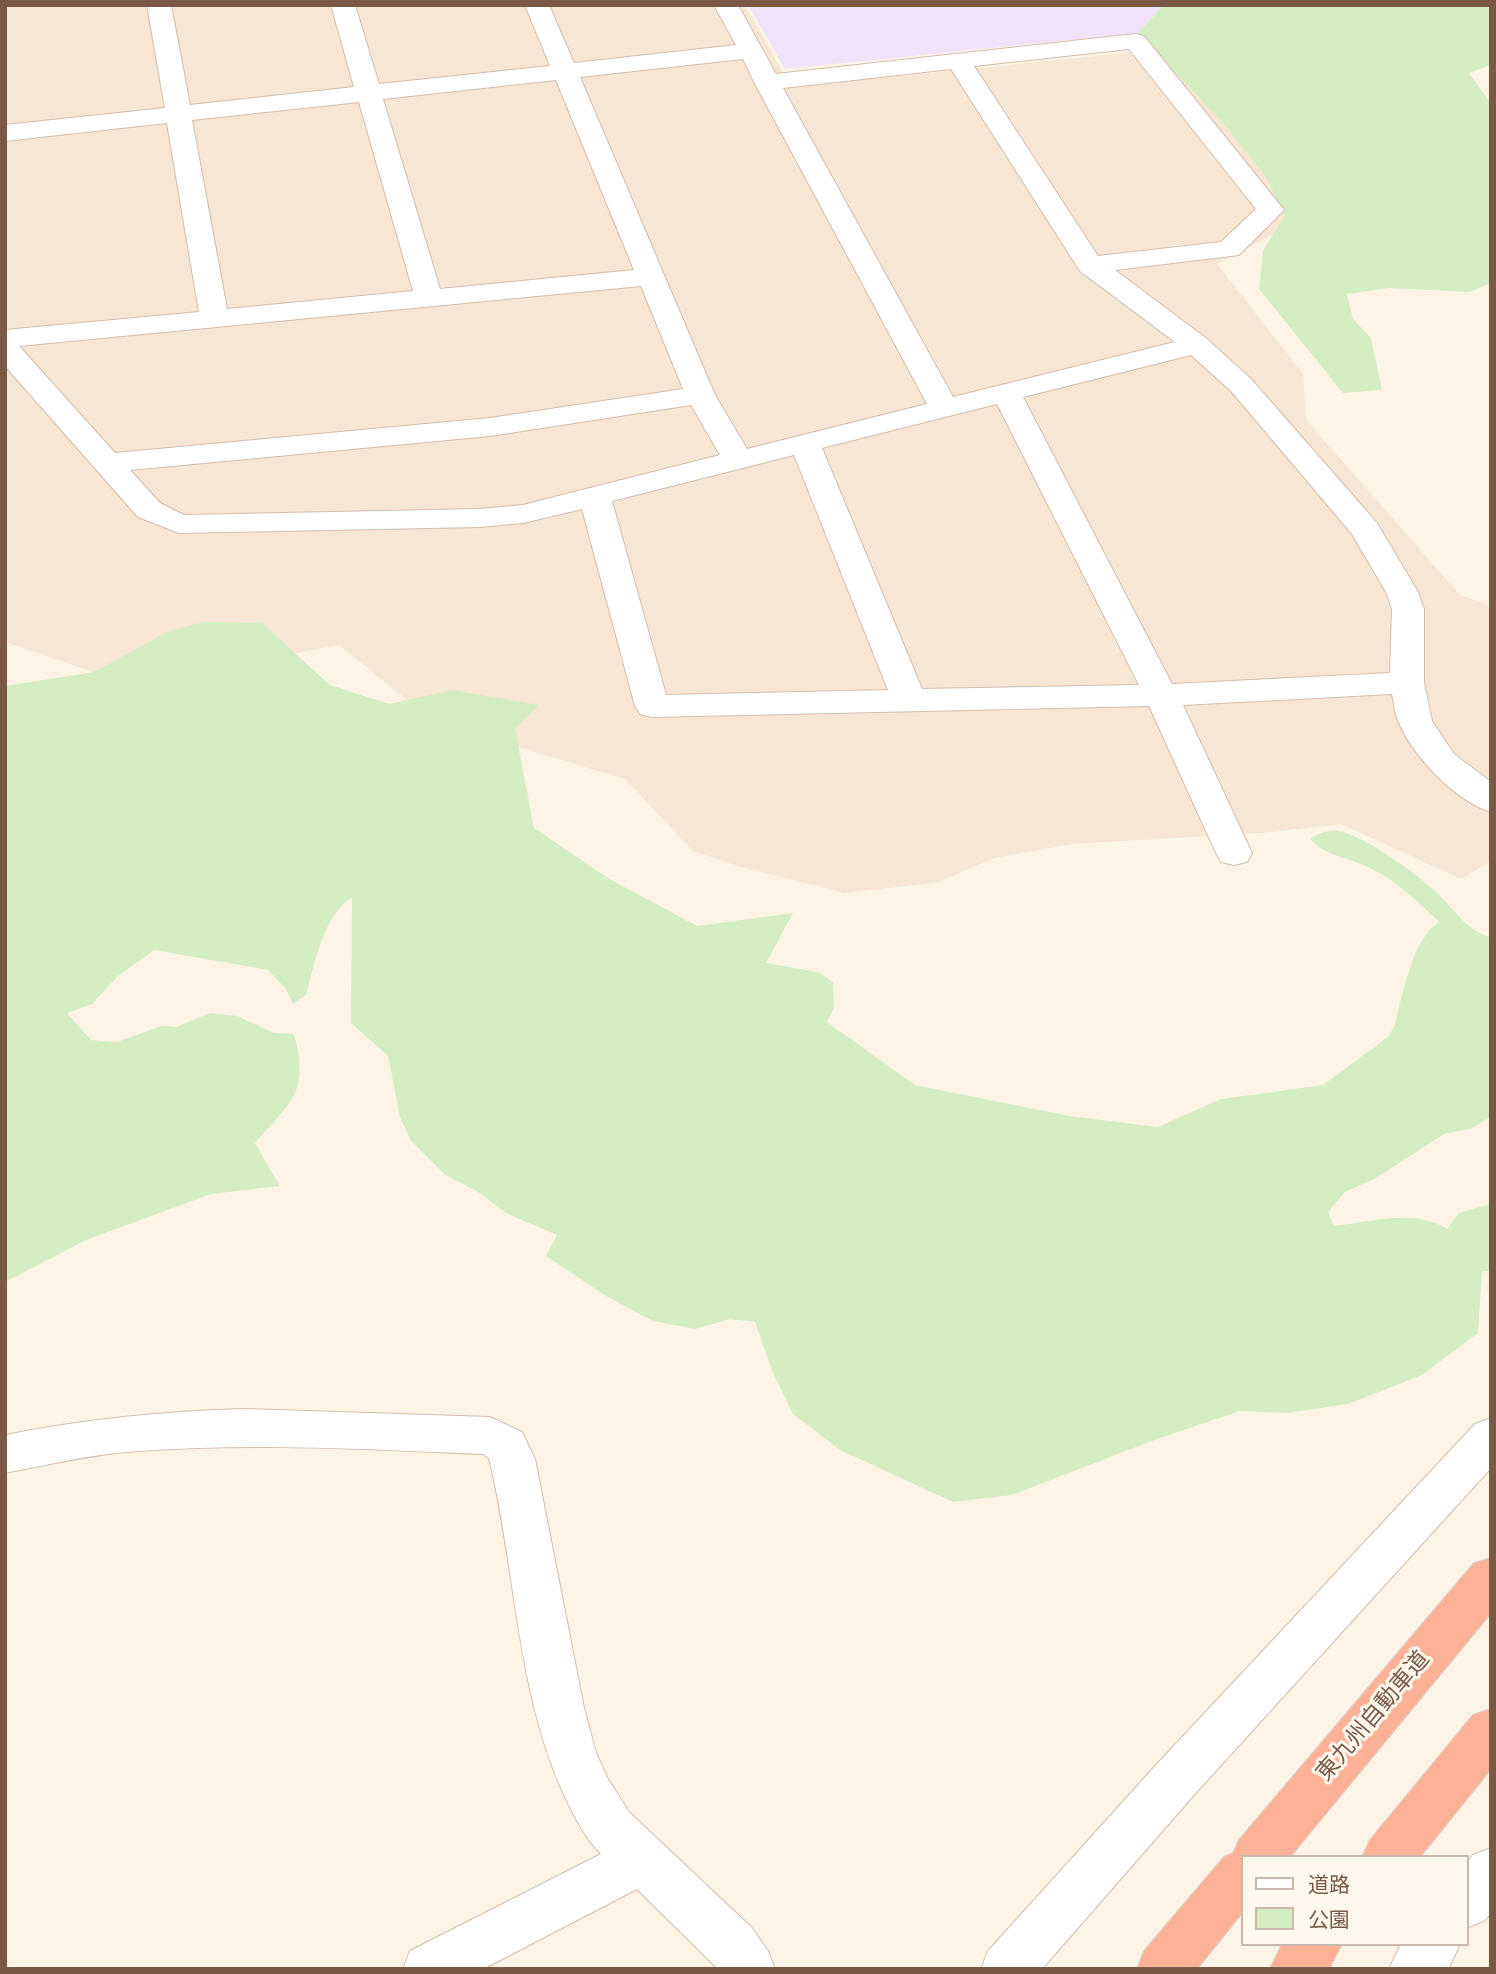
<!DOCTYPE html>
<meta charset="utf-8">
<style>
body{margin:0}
#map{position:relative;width:1496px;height:1974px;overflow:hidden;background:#fef4e5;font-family:"Titillium Web","Noto Sans JP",sans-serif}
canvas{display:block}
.frame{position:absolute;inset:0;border:7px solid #7a5947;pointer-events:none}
.legend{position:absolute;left:1241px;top:1855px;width:228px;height:91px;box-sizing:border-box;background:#fff8ed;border:2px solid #cab8ab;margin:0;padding:9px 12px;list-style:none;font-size:21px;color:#7a5947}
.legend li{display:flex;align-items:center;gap:14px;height:35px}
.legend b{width:35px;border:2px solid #cab8ab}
</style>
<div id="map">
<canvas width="1496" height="1974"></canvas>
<div class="frame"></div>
<ul class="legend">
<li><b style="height:9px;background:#fff"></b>道路</li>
<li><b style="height:19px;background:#d4edc2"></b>公園</li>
</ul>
</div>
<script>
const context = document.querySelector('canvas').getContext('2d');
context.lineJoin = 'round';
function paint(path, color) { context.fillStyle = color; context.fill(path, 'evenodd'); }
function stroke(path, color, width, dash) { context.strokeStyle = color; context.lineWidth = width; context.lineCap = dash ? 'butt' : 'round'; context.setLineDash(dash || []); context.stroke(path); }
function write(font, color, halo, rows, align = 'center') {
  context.font = font + ' "Titillium Web","Noto Sans JP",sans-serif'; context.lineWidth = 6; context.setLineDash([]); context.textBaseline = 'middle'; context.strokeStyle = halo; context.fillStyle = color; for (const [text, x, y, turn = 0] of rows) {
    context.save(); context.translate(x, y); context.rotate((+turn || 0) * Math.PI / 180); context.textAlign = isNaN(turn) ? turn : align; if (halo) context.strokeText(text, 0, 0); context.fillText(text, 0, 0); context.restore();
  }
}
paint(new Path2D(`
 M5,5H745L791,87L1195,46L1315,212L1217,264L1303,374L1306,420L1460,595L1491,606V861L1461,879L1341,824L1261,833L1071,844L994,858L939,882L844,893L734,865L693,851L625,779L434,722L339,645L128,684L5,642Z`), '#f7e6d3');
paint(new Path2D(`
 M748,5H1164L1138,33L785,69Z`), '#f1e2fb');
paint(new Path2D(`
 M1164,5H1491V65L1469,73L1491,104V283L1469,292L1390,288L1347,294L1353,319L1371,338L1382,390L1343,393L1259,289L1263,251L1285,215L1266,177L1224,124L1138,33Z
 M203,622L262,623L330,685L389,704L452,690L539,705L515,729L534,828L608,878L697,926L793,913L766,963L818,972L833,982L834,1008L827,1022L915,1085L1070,1116L1158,1127L1221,1099L1323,1085L1388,1037L1394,1027C1403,996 1411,940 1439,922C1419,903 1398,882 1374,870C1352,858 1328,858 1310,839C1319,834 1326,830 1336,831C1362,833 1417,874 1437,893C1455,909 1467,932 1491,937V1117L1470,1129L1444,1134L1376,1178L1345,1192L1328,1212L1334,1226C1370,1222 1415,1208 1447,1229L1459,1213L1491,1204V1271H1482L1478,1333L1422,1375L1348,1404L1287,1413L1240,1411L1157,1439L1012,1495L953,1502L840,1450L793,1414L773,1373L755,1322L730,1319L695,1329L653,1321L606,1296L546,1256L557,1235L508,1214L478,1192L444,1174L411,1141L400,1117L388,1056L351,1023L352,897C323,917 315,962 306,995L293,1004L286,989L268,970L154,950L118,976L92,1004L67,1013L91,1040L117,1042L161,1026L176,1027L210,1013L237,1016L274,1033L294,1034C310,1092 291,1102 255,1143L280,1186L211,1194L86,1240L5,1282V686L94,672L167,632Z`), '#d4edc2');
const minor = new Path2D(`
 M147,5H171L190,105L354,87L331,5H355L379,84L550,66L525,5H549L574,63L736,45L714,5H738L776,74L1135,34L1144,36L1284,210L1239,255L1115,270L1207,339L1251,379L1377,523L1418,592L1424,609V683L1432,721L1454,754L1491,782V812C1456,802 1412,755 1398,721C1395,713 1394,703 1392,694L1183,705L1252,853L1247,862L1234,865L1221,862L1216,853L1149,706L652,717L640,714L635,706L582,509L523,523L480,527L179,533L138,517L5,366V330L199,312L167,123L5,141V125L165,108ZM1129,49L1256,209L1221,242L1098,256L974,66ZM743,59L754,82L927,404L747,449L715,395L580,77ZM951,69L1080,271L1175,342L953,397L783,88ZM556,80L634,270L440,289L383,99ZM359,102L413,291L227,309L192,120ZM641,286L683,389L490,418L115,453L19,346ZM1191,355L1231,391L1352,534L1386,592L1392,609L1390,673L1172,684L1023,397ZM997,404L1139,685L922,689L822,448ZM691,405L720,455L523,505L480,509L184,515L160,503L130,470L490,436ZM794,455L888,690L666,695L612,501Z
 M246,1409L490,1417L522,1432L535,1459L584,1708L596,1753L608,1779L629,1812L752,1928L768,1951L775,1969H718L637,1889L483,1969H403L410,1951L601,1854C585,1838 574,1816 564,1795C516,1690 516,1569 489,1458L483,1454C364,1449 245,1442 126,1452C85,1456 45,1465 5,1473V1435C86,1419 164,1411 246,1409Z
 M1491,1418V1468L1193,1796L1042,1969H981L988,1951L1157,1764L1475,1424Z
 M1491,1848V1913L1484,1921L1466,1928V1863L1473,1855Z
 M1401,1944H1460L1448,1969H1389Z`);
const highway = new Path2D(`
 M1491,1558V1613L1290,1857H1242V1913L1197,1969H1137L1144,1951L1224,1857L1233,1853L1239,1840L1474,1563Z
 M1491,1709V1769L1420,1857H1362L1370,1840L1473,1715Z
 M1282,1944H1342L1329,1969H1270Z`);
stroke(minor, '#d4bdac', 2);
stroke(highway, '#dcd4cf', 2);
paint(minor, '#fff');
paint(highway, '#fdb197');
write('23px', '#7a5947', '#fff8ed', [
 ["東九州自動車道",1374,1717,-50]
]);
</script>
